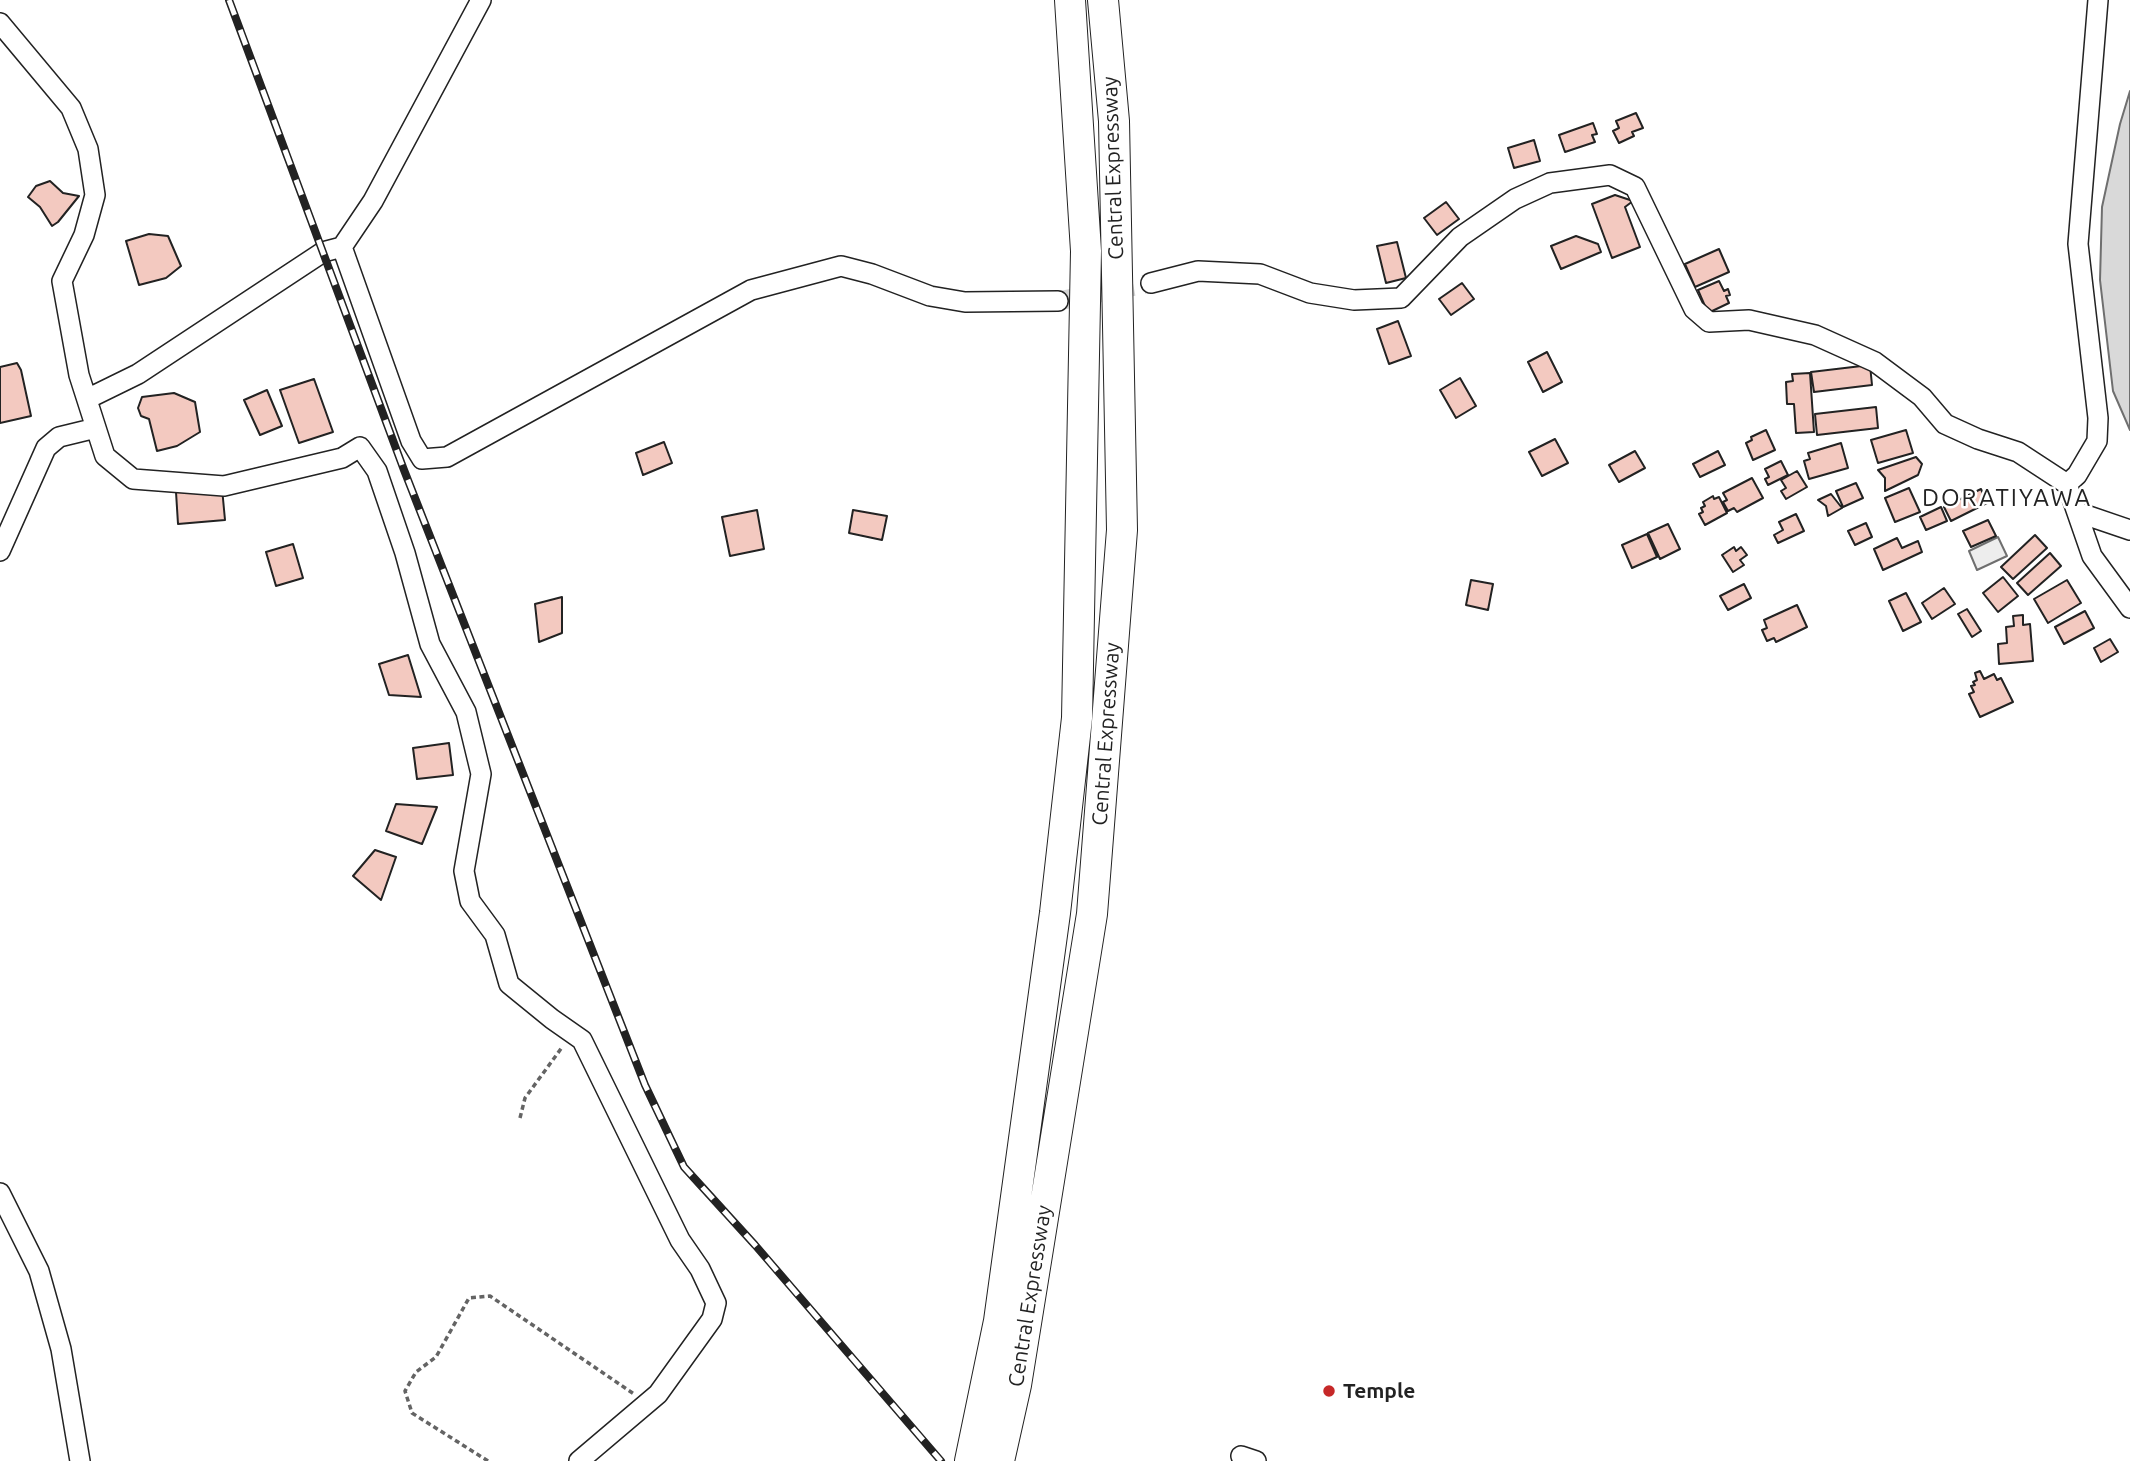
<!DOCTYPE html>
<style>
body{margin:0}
canvas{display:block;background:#fff}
</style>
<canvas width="2130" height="1461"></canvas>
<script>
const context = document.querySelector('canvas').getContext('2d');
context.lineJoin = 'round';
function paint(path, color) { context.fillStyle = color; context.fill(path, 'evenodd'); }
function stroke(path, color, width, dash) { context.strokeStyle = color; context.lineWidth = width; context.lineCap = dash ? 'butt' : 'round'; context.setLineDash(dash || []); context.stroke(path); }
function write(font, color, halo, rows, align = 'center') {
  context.font = font + ' Ubuntu,sans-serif'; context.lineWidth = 5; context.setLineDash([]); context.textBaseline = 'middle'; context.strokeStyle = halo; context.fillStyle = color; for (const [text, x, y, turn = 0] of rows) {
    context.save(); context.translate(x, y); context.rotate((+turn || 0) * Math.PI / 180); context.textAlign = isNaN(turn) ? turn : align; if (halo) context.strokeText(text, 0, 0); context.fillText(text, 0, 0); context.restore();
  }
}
const parking = new Path2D(`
 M1998,537L2007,556L1977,570L1969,551Z`);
paint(parking, '#ededed');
stroke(parking, '#6f6f6f', 2);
const water = new Path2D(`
 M2130,91V430L2113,391L2100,280L2102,207L2120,124Z`);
paint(water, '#d9d9d9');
stroke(water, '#6f6f6f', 2);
const building = new Path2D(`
 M1636,113L1643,128L1632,132L1634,136L1619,143L1613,131L1619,128L1616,121Z
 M1593,123L1597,134L1592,135L1595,142L1565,152L1559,135Z
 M1534,140L1540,161L1514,168L1508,148Z
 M50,181L63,193L79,196L58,222L52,226L40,207L28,197L36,186Z
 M1615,195L1633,201L1625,207L1640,247L1612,258L1592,204Z
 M1446,202L1459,219L1437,235L1424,218Z
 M149,234L168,236L181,266L166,278L139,285L126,241Z
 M1576,236L1598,244L1601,252L1561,269L1551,246Z
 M1397,242L1406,278L1386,283L1377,246Z
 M1719,249L1729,272L1695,287L1685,264Z
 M1719,281L1724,291L1728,289L1730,295L1726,296L1729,303L1708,313L1698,290Z
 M1462,283L1474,299L1451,315L1439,299Z
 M1398,321L1411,356L1389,364L1377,329Z
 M1547,352L1562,382L1543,392L1528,362Z
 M17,363L21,370L31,416L0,423V367Z
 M1870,365L1872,385L1814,392L1811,372Z
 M1810,373L1814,432L1796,433L1794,404H1787L1786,382L1793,381L1792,374Z
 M1460,378L1476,406L1456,418L1440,390Z
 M314,379L333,432L299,443L280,390Z
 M267,390L282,426L260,435L244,400Z
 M174,393L195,402L200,432L177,446L157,451L149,419L141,416L138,408L142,397Z
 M1876,407L1878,428L1817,435L1815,414Z
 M1766,430L1775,450L1753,460L1746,443L1752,440L1751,437Z
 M1906,430L1913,453L1878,463L1871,440Z
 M1555,439L1568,463L1542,476L1529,452Z
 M664,442L672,463L643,475L636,453Z
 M1841,443L1848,468L1809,479L1804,461L1810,459L1808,453Z
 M1635,451L1645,468L1619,482L1609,465Z
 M1718,451L1725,465L1700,477L1693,464Z
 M1916,457L1922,464L1918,475L1885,491V478L1878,470Z
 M1781,461L1788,475L1768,485L1765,479L1769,477L1765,469Z
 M1797,471L1807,487L1786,499L1781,491L1786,488L1781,480Z
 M1752,478L1763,498L1737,512L1734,508L1728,511L1723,502L1727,500L1723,493Z
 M1856,483L1863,498L1843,507L1836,491Z
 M222,488L225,520L178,524L176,492Z
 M1909,488L1920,512L1895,522L1885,498Z
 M1981,489L1987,503L1951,521L1944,507Z
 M1831,494L1842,508L1828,516L1826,506L1818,500Z
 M1713,496L1714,499L1719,497L1727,513L1705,525L1699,514L1703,512L1701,508L1705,506L1703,502Z
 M1941,507L1947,521L1926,530L1920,517Z
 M757,510L764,549L730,556L722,517Z
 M853,510L887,516L882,540L849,533Z
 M1796,514L1804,531L1778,543L1774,535L1783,530L1779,522Z
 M1988,520L1996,536L1971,547L1963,531Z
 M1866,523L1872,537L1855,545L1848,531Z
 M1668,524L1680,549L1660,559L1648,533Z
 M1647,534L1657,557L1632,568L1622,545Z
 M2035,535L2047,548L2013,579L2001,567Z
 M1897,538L1902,548L1918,541L1922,552L1883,570L1874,549Z
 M293,544L303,578L276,586L266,552Z
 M1734,547L1736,551L1741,547L1747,555L1740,560L1744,565L1733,572L1722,555Z
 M2050,553L2061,566L2028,595L2017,583Z
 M2003,577L2018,596L1998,612L1983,593Z
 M1471,580L1493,584L1488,610L1466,605Z
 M2067,580L2081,603L2048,623L2034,599Z
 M1744,584L1751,598L1728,610L1720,596Z
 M1944,588L1955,604L1932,619L1922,603Z
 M1906,593L1921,622L1903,631L1889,601Z
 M562,597V633L539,642L535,604Z
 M1797,605L1807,627L1776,642L1774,638L1767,641L1762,630L1767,628L1764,620Z
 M1967,609L1981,631L1972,637L1958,614Z
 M2085,611L2094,628L2064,644L2055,627Z
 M2023,615V625L2030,624L2033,661L1999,664L1998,644L2007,643L2006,627L2014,626L2013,616Z
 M2110,639L2118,652L2101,662L2094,648Z
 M408,655L421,697L389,695L379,664Z
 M1980,671L1984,679L1994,674L1997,680L2001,678L2013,702L1980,717L1969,694L1974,692L1971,686L1975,685L1973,682L1977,680L1975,673Z
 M449,743L453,775L417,779L413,748Z
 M396,804L437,807L422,844L386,831Z
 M375,850L396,857L381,900L353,876Z`);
paint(building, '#f3c9c0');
stroke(building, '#222', 2);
stroke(new Path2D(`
 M1058,301L1151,283`), '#d3d3d3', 19, [19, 10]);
const minor = new Path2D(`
 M2098,0L2078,244L2098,418L2097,441L2077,475L2067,484L2092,556L2130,608
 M0,23L71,108L88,149L95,195L84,235L62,281L79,375L105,456L133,479L224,486L342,458L360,447L377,471L405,553L430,644L466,712L481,774L464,871L470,901L495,935L509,984L552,1019L582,1040L680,1240L700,1269L716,1303L712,1319L658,1394L579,1461
 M342,247L373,201L481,0
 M1151,283L1198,271L1260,274L1310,293L1354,300L1401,298L1460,237L1515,199L1550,183L1610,175L1635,187L1694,309L1709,322L1749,320L1815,335L1875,362L1922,397L1945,424L1978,439L2018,452L2067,484
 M87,399L138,374L323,252L342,247L411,441L422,459L447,457L751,290L841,266L872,274L930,296L965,302L1058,301
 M2077,512L2130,530
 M0,551L46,448L59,437L96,428
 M0,1193L39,1271L61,1349L80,1461
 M1241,1456L1256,1461`);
const highway = new Path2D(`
 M970,1461L999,1321L1055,913L1077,718L1086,251L1070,0
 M999,1461L1016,1385L1092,914L1122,530L1114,121L1103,0`);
stroke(minor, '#222', 22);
stroke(highway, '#222', 32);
stroke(new Path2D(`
 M520,1118L525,1098L563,1046
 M488,1461L412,1413L405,1391L416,1372L436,1357L469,1298L490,1296L634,1394`), '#646464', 3.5, [5, 3.5]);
stroke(minor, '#fff', 19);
stroke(highway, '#fff', 30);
const rail = new Path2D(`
 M229,0L404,470L645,1085L684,1167L755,1245L941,1461`);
stroke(rail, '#222', 8);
stroke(rail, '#fff', 5, [16]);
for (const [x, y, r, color] of [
 [1329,1391,7,"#c62828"]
]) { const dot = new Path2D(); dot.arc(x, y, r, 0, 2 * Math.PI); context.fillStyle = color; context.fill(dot); stroke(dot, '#fff', 2.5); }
write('21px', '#222', '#fff', [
 ["Central Expressway",1113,168,-92],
 ["Central Expressway",1106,734,-86],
 ["Central Expressway",1030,1296,-81]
]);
write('bold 21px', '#222', '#fff', [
 ["Temple",1343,1391]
], 'left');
context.letterSpacing = '2px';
write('24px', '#222', '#fff', [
 ["DORATIYAWA",2007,498]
]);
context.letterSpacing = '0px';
</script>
